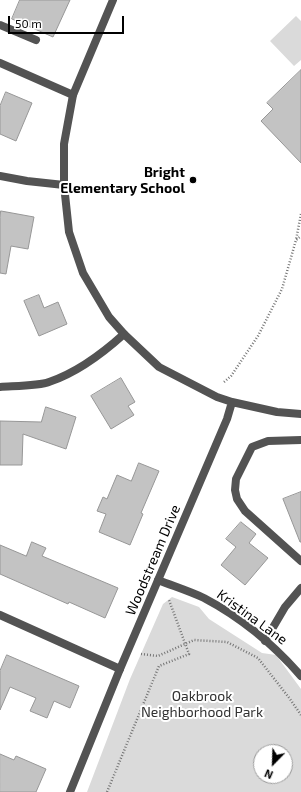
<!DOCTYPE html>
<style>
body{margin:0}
#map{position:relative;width:301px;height:792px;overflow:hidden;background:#fff;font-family:"Exo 2",sans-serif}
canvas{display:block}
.north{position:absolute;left:253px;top:744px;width:40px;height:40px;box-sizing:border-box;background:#fff;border:1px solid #999;border-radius:50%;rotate:203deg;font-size:11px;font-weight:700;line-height:16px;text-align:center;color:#000}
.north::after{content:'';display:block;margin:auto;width:14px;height:18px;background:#000;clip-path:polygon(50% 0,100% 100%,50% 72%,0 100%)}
.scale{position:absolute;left:8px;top:16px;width:116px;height:18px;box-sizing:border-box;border:2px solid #000;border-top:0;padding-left:5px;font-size:12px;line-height:14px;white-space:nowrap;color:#000;-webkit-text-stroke:3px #fff;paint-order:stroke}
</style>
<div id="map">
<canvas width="301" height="792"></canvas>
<div class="north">N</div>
<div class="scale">50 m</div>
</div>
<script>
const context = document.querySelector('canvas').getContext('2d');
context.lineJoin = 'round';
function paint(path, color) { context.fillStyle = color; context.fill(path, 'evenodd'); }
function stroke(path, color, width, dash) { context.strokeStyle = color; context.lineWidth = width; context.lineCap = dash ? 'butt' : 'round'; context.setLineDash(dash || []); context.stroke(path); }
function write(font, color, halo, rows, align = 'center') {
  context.font = font + ' "Exo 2",sans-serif'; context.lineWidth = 4; context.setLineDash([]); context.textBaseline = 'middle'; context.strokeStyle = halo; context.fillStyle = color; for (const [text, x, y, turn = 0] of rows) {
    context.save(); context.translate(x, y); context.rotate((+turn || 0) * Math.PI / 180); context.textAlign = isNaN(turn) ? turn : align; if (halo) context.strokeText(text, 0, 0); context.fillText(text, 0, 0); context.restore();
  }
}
paint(new Path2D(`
 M296,16L301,21V60L294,66L270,41Z
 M172,597L199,607L209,619L262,653L276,655L301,689V792H87L130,679L163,604ZM261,752H285V776H261Z`), '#dadada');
const building = new Path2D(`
 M20,0H70L53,37L12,19Z
 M301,70V163L261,121L273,109L267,103Z
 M6,92L32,103L16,141L0,134V106Z
 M1,211L34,217L28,249L11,246L6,274L0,273V218Z
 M39,295L44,308L58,302L67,324L39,336L24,301Z
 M121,378L135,402L128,406L134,415L111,429L91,396Z
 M46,407L76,417L66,449L23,434L22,465H0V421L41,422Z
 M139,463L159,471L141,513L143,514L130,545L99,532L106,514L97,511L103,497L107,499L117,475L131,481Z
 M301,492V542H300L283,499Z
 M241,522L256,534L249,543L268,558L245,585L221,565L236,547L226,539Z
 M32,542L46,548L42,556L118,588L105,618L69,602L68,604L0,574V545L26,556Z
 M7,655L79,686L70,708L54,701L47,718L30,711L36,698L10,687L0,710V671Z
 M0,754L14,760L16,756L46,769L36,792H0Z`);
paint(building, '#c3c3c3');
stroke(building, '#979797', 1);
stroke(new Path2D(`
 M301,214L296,240L301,236
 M224,382L231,376L258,336L282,289L296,240
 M141,654L158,656L194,640L227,642L258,658L290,699L301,715
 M107,792L159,666L189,654L169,600`), '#757575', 2.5, [1, 2]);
stroke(new Path2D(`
 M0,25L36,40
 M0,63L73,95
 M301,440L268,441L252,447L236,479L235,490L237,499L245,511L301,561`), '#535353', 8);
stroke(new Path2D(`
 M0,176L27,181L64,185
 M0,387C12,386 39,386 49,382C76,373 103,353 124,334
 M158,580C173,586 189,591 204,598C240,617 274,645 301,676
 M0,615L120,669
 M265,641L285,607L301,588`), '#535353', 8);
stroke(new Path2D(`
 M113,0L73,95L64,144V185L69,232L83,273L109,317L124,334L159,367L217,397L232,402L277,412L301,414
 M70,792L120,669L227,419L232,402`), '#535353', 8);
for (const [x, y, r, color] of [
 [193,180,4,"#000"]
]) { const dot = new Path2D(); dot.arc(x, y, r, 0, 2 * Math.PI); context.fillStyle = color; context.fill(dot); stroke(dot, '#fff', 1.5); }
write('bold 14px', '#000', '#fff', [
 ["Bright",185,172],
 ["Elementary School",185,188]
], 'right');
write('14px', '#000', '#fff', [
 ["Woodstream Drive",153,560,-67],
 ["Kristina Lane",252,617,36]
]);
write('14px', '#313131', '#fff', [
 ["Oakbrook",202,696],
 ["Neighborhood Park",202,712]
]);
</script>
